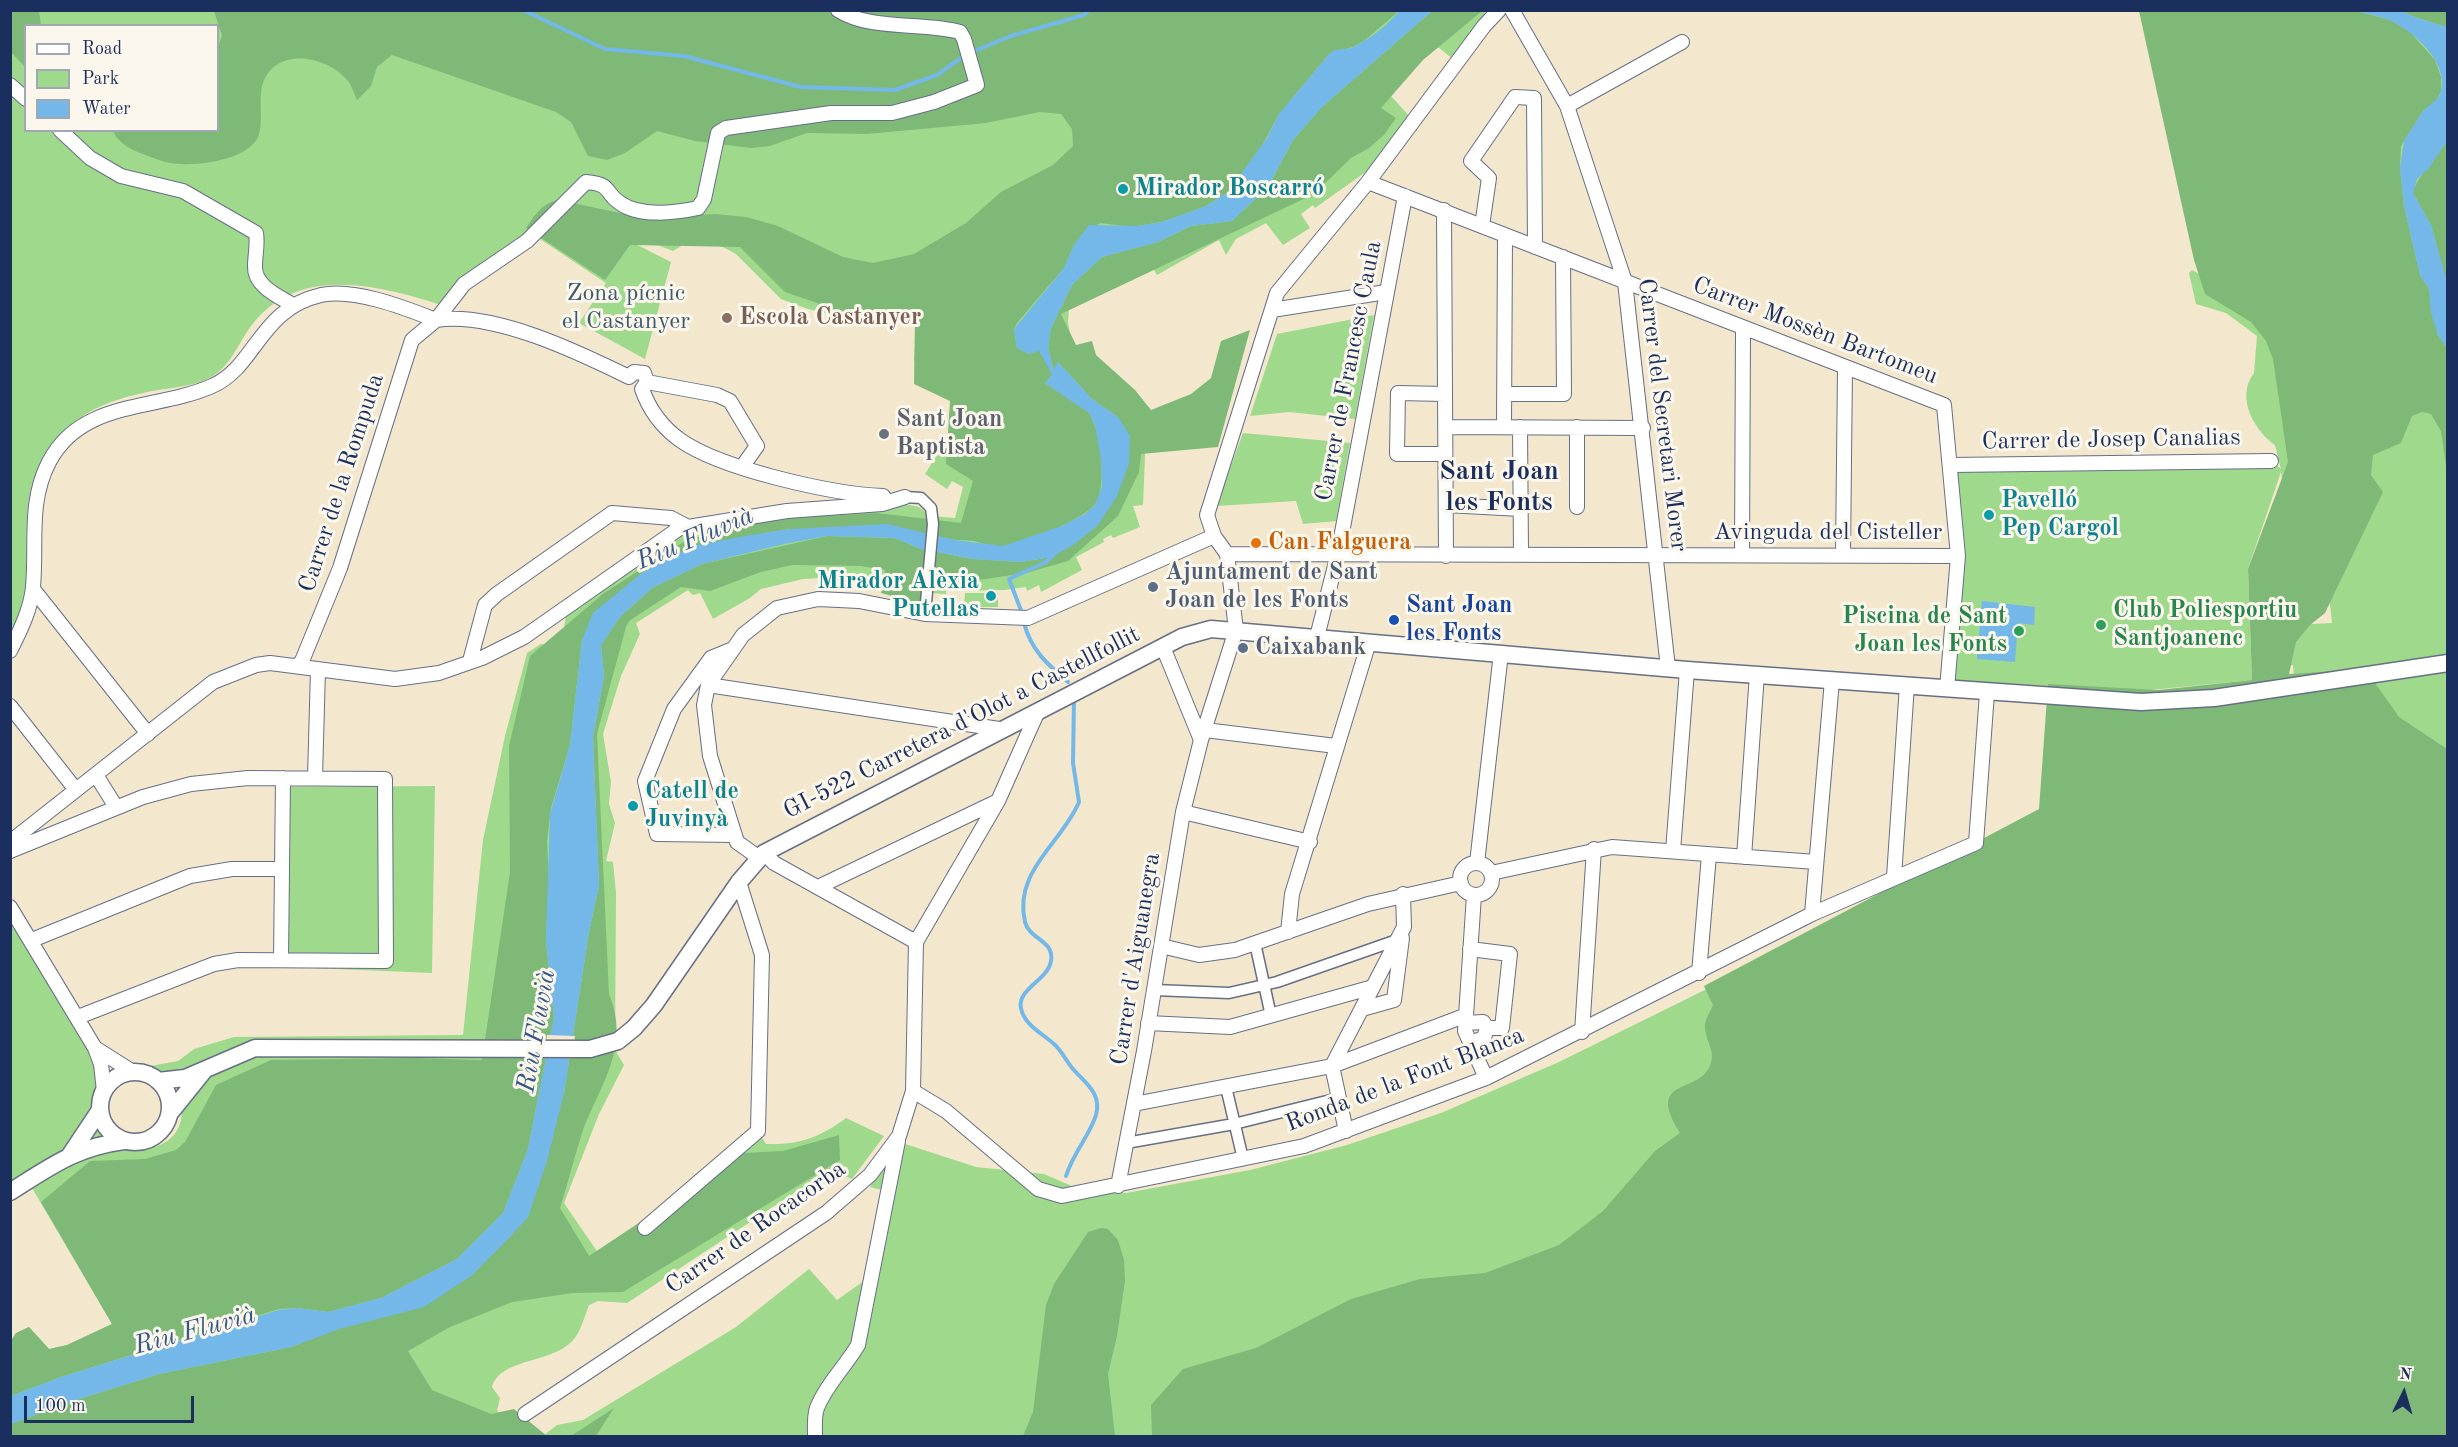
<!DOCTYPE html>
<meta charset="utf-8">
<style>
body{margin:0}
#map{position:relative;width:2458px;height:1447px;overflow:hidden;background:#f3e7ce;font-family:"Old Standard TT",serif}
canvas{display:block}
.frame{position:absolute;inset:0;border:12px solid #1b2f5e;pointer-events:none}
.legend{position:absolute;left:24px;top:24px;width:195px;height:108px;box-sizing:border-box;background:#fbf7ec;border:2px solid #a1a7b3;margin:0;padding:8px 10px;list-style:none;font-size:18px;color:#1b2f5e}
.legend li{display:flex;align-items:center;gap:12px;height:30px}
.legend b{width:30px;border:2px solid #a1a7b3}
.north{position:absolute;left:2374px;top:1363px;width:60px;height:60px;-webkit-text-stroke:4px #fbf7ec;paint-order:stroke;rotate:5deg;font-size:16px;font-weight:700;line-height:24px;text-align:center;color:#1b2f5e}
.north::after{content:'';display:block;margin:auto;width:21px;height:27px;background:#1b2f5e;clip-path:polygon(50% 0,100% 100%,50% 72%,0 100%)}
.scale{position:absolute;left:24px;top:1396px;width:170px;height:27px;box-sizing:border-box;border:3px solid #1b2f5e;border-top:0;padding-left:8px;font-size:18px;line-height:21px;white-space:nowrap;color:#1b2f5e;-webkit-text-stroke:4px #fbf7ec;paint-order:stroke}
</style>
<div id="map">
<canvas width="2458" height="1447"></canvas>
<div class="frame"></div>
<ul class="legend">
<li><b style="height:8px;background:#fff"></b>Road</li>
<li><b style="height:16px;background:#9fd98c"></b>Park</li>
<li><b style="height:16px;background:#73b8e9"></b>Water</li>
</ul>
<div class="north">N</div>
<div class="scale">100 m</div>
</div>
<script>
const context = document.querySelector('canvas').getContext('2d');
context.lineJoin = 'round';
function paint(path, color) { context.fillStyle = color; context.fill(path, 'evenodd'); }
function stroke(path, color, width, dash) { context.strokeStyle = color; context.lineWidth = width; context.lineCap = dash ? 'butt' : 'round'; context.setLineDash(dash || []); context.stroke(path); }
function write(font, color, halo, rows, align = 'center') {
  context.font = font + ' "Old Standard TT",serif'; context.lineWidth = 6; context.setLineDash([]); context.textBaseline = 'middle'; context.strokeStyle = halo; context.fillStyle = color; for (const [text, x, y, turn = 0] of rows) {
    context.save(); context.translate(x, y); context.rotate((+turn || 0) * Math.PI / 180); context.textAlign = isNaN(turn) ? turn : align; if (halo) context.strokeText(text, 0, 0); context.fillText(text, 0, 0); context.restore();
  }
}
paint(new Path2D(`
 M1484,10L1485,15L1454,60L1438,47L1381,85L1411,118L1374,166L1315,208L1313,205L1301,214L1310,228L1283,245L1266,223L1236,239L1226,255L1219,240L1157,275L1145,254L1069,309L1068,322L1071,341L1139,413L1145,456L1143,505L1133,506L1140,527L1113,538L1111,535L1103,539L1104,542L1076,557L1082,570L1041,592L1039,585L1027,591L1026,587L1005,590L946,591V594L930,593L919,585L881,577L880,582L850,576L803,579L761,589L750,598L713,619L700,593L693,595L688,590L636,623L640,634L621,676L603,734L611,782L609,804L615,823L606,861L613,862L616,893L615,1050L624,1065L599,1114L564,1203L607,1266L758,1131L766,1144C799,1145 819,1138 846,1118L884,1136L852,1179L829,1170L627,1303L598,1301L589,1305C585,1315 581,1331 574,1339C554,1364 501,1357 492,1387L500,1398L497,1411L503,1415L11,1436V1342L16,1333L29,1327L49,1349L67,1345L112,1324L32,1188L11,1201V922L108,1082C68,1161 203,1175 179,1092C175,1078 157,1068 145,1067L178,1061L194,1049L234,1037L463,1035L483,840L505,736L527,653L541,644L546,645L564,629L566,614L672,538L693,529L905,504L919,507L930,516L955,518L963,487L952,481L947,489L925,474L962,415L949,362L914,361L917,320L841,317L808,309L781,299L736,254L723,247L693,239L673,251L572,212L671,262L645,359L579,323L606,283L537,237L474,282L451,308C385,287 300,261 251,326C237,345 229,371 205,380C186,388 163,388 143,393C97,403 65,420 42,461C18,502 31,551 25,595C23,612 17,626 11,642V11ZM26,26H218V130H26Z
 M2197,11H2447V1436H543L557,1425L583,1420L736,1327L809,1269L837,1300L868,1278L882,1190L870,1187L899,1142L976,1167L1044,1174L1074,1187L1126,1193L1250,1170L1347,1145L1441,1113L1559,1062L1978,855L2297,709L2293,665L2268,669L2284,495L2281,472L2248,569L2252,680L2150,690L1948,682L1958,556L1951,465L2271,461L2281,469L2275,445C2257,433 2234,399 2254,373L2257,336L2226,313L2196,304L2189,273L2192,270L2199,274ZM2328,584L2332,623L2293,625Z
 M1374,315L1355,419L1289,412L1250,416L1277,334Z
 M1243,433L1350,443L1336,521L1303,524L1296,501L1216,506Z
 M965,593H998V607H964Z
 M435,786L432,973L288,967L290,787Z`), '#9fd98c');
paint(new Path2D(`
 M11,10L39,11L41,25L26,26L25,67L11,52Z
 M214,11H1399L1364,41L1353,47L1330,53L1279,114L1263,144L1228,192L1206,206L1162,222L1131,227L1100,223L1074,245L1064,268L1017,323L1014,329L1017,348L1029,354L1039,350L1053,374L1045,383C1058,393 1082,402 1090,415C1101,433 1107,485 1096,503C1086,519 1019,546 1001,546C992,547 982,543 974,541L790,529L694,546L642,573L582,640L570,745L551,808L547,841L549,880L546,941L554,1017L528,1149L503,1213L457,1259L381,1298L328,1312L297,1308L279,1309L61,1377L11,1396L10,1342L16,1333L29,1327L49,1349L67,1345L112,1324L41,1202L90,1161L145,1159L176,1150L185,1142L216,1085L271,1060L416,1058L482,1060L510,872L509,746L530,656L604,593L688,539L782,518L877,513L961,523L973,481L946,464L950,401L914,384L915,317L843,312L785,292L740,247L630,245L605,280L526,228C534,216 543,202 559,200L643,218L715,214L746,217L778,226L843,257L873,263L914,254L966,223L1001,192L1053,165L1073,146L1072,129L1061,114L1040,112L986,123L867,134L807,133L770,146L751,148L695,141L657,131L625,153L607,160L588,156L571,122L556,112L392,55L377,67L371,86L357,100C354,94 352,85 347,80C328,57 281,47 265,78C256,96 265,120 258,137C247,162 185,169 162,161C144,154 121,149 113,131L218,130V46L222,36Z
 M1432,11H1482L1423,60L1381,108L1396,118L1384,135L1369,148L1351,158L1314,194L1061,314L1076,345L1092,341L1096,355L1135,390L1151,410L1191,394L1211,378L1221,341L1250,330L1218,447L1141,454L1139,472L1118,516L1068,561L1026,573L972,581L925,576L921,604L881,593L885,570L861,566L792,565L761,572L710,591L681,587L629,621L626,627L597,734L609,994C631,1048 600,1084 582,1133C574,1158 568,1183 560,1208L589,1256L744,1153L783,1151L839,1135L840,1160L623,1292L573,1293L512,1302L450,1327L408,1351L432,1390L491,1414L514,1409L547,1436H11V1424L76,1400L159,1374L291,1347L471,1276L528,1217L564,1093L589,932L599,886L593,737L604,676L601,645L620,617L652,588L702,564L827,536L894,538L921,549L973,559L1021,562L1052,557L1098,525L1118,417L1092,399L1059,363L1054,371L1048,348L1051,328L1072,285L1102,257L1158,242L1191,226L1232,221L1268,187L1293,140L1322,107Z
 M2139,11H2356L2391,20L2410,32L2435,60L2441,77V92L2436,101L2423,111L2401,146L2400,168L2404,206L2420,275L2429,289L2438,335L2447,348V473L2441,431L2431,414L2422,412L2412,416L2401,443L2373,455L2371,475L2383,492L2325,613L2310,625L2296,642L2289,674L2365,669L2399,717L2447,749V1436H1152L1151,1405L1183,1369L1256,1348L1351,1299L1420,1279L1485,1273L1559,1245L1603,1211L1655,1151L1680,1133C1644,1075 1701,1096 1711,1063C1715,1049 1705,1040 1705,1027C1705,1018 1710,1013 1713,1005L1704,986L2039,809L2048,684L2158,690L2252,680L2248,569L2288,462L2273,359L2266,341L2251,322L2205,294L2194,260Z
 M2402,11H2447V27L2417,18Z
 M2447,141V283L2431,225L2413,193C2414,181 2439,153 2447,141Z
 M1101,1228L1108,1229L1118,1240L1124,1260L1125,1281L1117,1336L1108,1374L1115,1436H1023L1033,1412L1046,1305L1054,1284L1088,1232Z
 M614,1408L596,1436H571Z`), '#7fb978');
paint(new Path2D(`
 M1399,11H1432L1322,107L1293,140L1268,187L1232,221L1191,226L1158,242L1102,257L1072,285L1051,328L1048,348L1054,370L1058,362L1092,399L1118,417L1130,436L1129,463L1117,496L1098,525L1073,545L1052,557L1021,562L973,559L921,549L894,538L827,536L784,544L702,564L652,588L620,617L601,645L604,676L593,737L599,886L589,932L564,1093L547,1161L528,1217L509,1238L471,1276L424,1307L339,1329L291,1347L159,1374L76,1400L11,1424V1396L61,1377L279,1310L297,1308L328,1312L381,1298L457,1259L503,1213L528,1149L554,1017L546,941L550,814L570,745L582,640L593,613L642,573L693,546L745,536L790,529L887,524L955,540L1003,546L1062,526L1085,514L1095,505L1102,487L1101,460L1095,425L1089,413L1045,383L1052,374L1039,351L1029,354L1017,348L1014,329L1064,268L1074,245L1089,225L1137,226L1162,222L1206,206L1228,192L1267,138L1279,114L1330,53C1337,47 1345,51 1353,47C1369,40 1389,24 1399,11Z
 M2356,11H2401L2417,18L2447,27V141L2429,168L2417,179L2413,193L2431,225L2447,282V348L2438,335L2431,313L2429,289L2420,275L2404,206L2400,168L2404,141L2423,111L2439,97C2453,67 2417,34 2393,22C2382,16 2368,14 2356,11Z
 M1982,601L2035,607L2034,625L2018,623L2015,662L1977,659Z`), '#73b8e9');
paint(new Path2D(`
 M547,1035L575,1036L572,1057H544Z`), '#f3e7ce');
stroke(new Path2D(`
 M523,10L605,49L684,56L801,87L895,90L937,75L965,55
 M972,52L1011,36L1084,15L1089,10
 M1022,613L1009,579L1046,562L1055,553
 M1024,623C1031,650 1047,664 1068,682
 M1066,1176C1073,1153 1090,1135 1096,1115C1102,1093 1085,1083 1073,1069C1066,1061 1062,1051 1054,1044C1042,1033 1024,1025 1021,1008C1017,989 1048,980 1051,961C1055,941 1029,939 1025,922C1013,871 1062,843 1079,802L1073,763L1074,699`), '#73b8e9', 4);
const pedestrian = new Path2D(`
 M905,497L921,498L931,508L933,524L925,614
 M1255,943L1271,1016
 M1154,990L1229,993L1277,982L1397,940
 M1226,1087L1243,1159
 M1126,1143L1234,1124L1339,1098`);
const minor = new Path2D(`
 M1512,10L1567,106L1625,282L1668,668
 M10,85L26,99
 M1567,106L1682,42
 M60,130L90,158L121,176L183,191L256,233C258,244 255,255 255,266C254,286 278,296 293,305
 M1368,182L1944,405L1958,556L1947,689
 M1444,210L1445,394
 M1482,226L1489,178L1471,161L1515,97L1534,98L1535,247
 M1272,310L1386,292
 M436,320C493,311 578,352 629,377
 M629,377L634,372L644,373L647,382L643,388
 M647,382L717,395L730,401L757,446L742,467
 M642,389C649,409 662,427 680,440C721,469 832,494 883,496
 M1504,394H1564L1563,257
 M1504,426L1505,236
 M1445,427L1643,428
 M1520,427L1521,553
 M1577,427V507
 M1445,454H1397L1398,393L1445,394L1446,556
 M1951,465L2271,461
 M1446,505L1521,509
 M1227,554L1958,556
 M1843,554L1845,368
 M1742,555L1743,329
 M33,589L148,734
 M1317,637L1338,554L1405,196
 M1163,647L1201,740
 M733,649L711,658L674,709L645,781L657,834L735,835
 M10,651C20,631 31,609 33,587C37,544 28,502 49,462C82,399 156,411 212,386C256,367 259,309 321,295C355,288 405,308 436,320
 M470,661L485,605L497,594L612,513L671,518L688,527L787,511L882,504L905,497
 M297,666L302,661L340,568L412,340L436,320L464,284L527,241L586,182C613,184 604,193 620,203C639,217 675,213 698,208L704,199L718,133L726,128L831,113H892L934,102L977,85L964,39L960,32C924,22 870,31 838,10
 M708,685L999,729
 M10,706L76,790
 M1205,730L1336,746
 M96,775L116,807
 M315,778L318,669
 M1183,812L1310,842
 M10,842L213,682L256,665L270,663L395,679L439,673L482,658L524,637L684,525
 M10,851L143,797L191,784L248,778L385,779L386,961L238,960L214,964L78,1017
 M1673,851L1687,670
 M764,853L774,863L916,942
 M758,857L737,842L710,756L704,705L708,685L743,635L777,608L818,599L859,601L925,614L1028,618L1214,536
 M1744,857L1757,674
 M1477,863L1501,653
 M1460 879a16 16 0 1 1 32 0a16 16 0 1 1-32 0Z
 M1491,873L1612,847L1816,862
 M1894,877L1907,685
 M818,887L998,801
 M1474,895L1465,1031L1486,1078
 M10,907L95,1048L101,1064L104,1091
 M1812,914L1832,680
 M1288,932L1292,894L1369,642
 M32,940L190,876L232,869H282
 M1161,946L1199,955L1235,950L1368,904L1461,883
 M1470,949L1510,954L1502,1028H1487
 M281,959L283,778
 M1699,973L1709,855
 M1362,1009L1394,1000L1402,938
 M1148,1023L1230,1027L1373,987
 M1465,1023L1483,1022L1487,1028L1484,1038L1470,1043
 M1582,1032L1594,849
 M95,1048L133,1072
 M913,1091L946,1111L1038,1189L1062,1196L1304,1146L1486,1078L1812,914L1976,843L1987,693
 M1134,1104L1332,1066L1464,1016
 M1346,1131L1332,1066L1404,927L1403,894
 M1118,1186L1144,1051L1183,812L1201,740L1236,630L1227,554L1214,536L1207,515L1277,293L1368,182L1484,26L1499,10
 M645,1228L758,1131L762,955L739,882
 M525,1414L826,1213L870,1175L899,1136L913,1091L916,942L998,801L1038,711
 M815,1436C815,1428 814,1416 817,1408C826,1385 845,1367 858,1345L898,1141`);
const tertiary = new Path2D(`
 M100 1107a35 35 0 1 1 70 0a35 35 0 1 1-70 0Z
 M158,1081L185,1078L255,1048L590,1049L618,1041L634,1028L654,1005L739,882L764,853L1182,637L1211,629L1687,670L2141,702L2214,698L2448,663
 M170,1113L203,1072
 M70,1155L100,1110
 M10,1192C50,1167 76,1147 124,1141`);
stroke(pedestrian, '#676f85', 13);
stroke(minor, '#676f85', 16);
stroke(tertiary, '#676f85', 19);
stroke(pedestrian, '#fff', 10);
stroke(minor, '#fff', 14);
stroke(tertiary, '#fff', 16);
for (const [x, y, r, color] of [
 [1123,189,6,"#0f9aa8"],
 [727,318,6,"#8d6e63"],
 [884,434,6,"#6b7280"],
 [1989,515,6,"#0f9aa8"],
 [1256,543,6,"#e8710a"],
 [1153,587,6,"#5c6f8a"],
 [991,596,6,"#0f9aa8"],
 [1394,620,6,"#1a4fb4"],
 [2101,625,6,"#2e9e5b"],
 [2019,631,6,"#2e9e5b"],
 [1243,648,6,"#5c6f8a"],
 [633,806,6,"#0f9aa8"]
]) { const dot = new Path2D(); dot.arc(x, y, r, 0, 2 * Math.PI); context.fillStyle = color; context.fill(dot); stroke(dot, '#fbf7ec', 2); }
write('bold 24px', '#0d838f', '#fbf7ec', [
 ["Mirador Boscarró",1135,189],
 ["Pavelló",2001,501],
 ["Pep Cargol",2001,529],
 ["Mirador Alèxia",979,582,"right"],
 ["Putellas",979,610,"right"],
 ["Catell de",645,792],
 ["Juvinyà",645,820]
], 'left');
write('24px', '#3c5a6a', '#fbf7ec', [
 ["Zona pícnic",626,294],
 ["el Castanyer",626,322]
]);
write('bold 24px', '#785e54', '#fbf7ec', [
 ["Escola Castanyer",739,318]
], 'left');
write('24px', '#1b2f5e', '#fbf7ec', [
 ["Carrer Mossèn Bartomeu",1815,331,21],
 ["Carrer de Francesc Caula",1349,371,-79],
 ["Carrer del Secretari Morer",1662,415,83],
 ["Carrer de Josep Canalias",2111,440,-1],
 ["Carrer de la Rompuda",342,483,-72],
 ["Avinguda del Cisteller",1828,533],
 ["GI-522 Carretera d'Olot a Castellfollit",962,723,-27],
 ["Carrer d'Aiguanegra",1136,959,-81],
 ["Ronda de la Font Blanca",1405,1080,-21],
 ["Carrer de Rocacorba",756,1228,-35]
]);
write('bold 24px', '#5b616d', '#fbf7ec', [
 ["Sant Joan",896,420],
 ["Baptista",896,448]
], 'left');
write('bold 24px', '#c56008', '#fbf7ec', [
 ["Can Falguera",1268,543]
], 'left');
write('bold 24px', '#4e5e75', '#fbf7ec', [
 ["Ajuntament de Sant",1165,573],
 ["Joan de les Fonts",1165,601],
 ["Caixabank",1255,648]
], 'left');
write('bold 24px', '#164399', '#fbf7ec', [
 ["Sant Joan",1406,606],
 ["les Fonts",1406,634]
], 'left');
write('bold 24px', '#27864d', '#fbf7ec', [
 ["Club Poliesportiu",2113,611],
 ["Santjoanenc",2113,639],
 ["Piscina de Sant",2007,617,"right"],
 ["Joan les Fonts",2007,645,"right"]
], 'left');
write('italic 26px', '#355888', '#fbf7ec', [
 ["Riu Fluvià",695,539,-23],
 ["Riu Fluvià",537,1031,-80],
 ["Riu Fluvià",195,1331,-15]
]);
write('bold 27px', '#1b2f5e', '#fbf7ec', [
 ["Sant Joan",1499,472],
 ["les Fonts",1499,503]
]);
</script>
